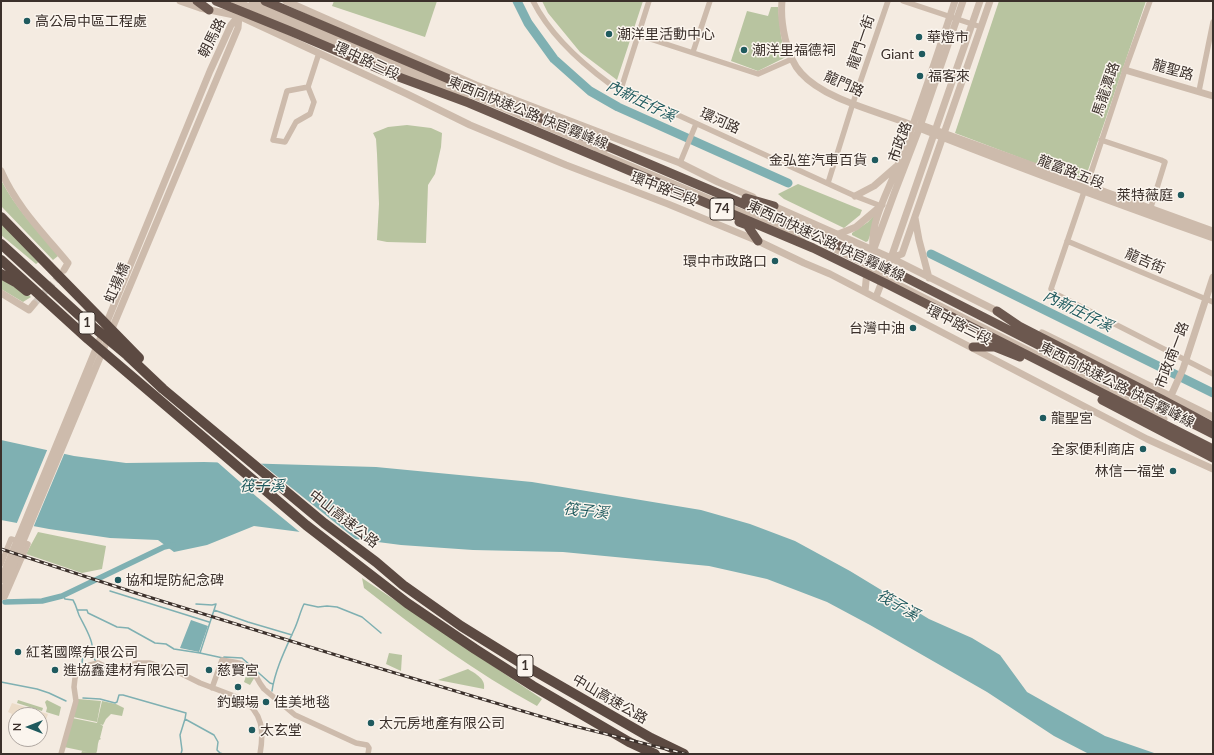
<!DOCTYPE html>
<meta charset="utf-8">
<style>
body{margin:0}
#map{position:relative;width:1214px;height:755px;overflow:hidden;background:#f4ebe1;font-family:Lato,sans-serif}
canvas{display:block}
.frame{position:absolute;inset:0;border:2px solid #3b302b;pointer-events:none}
.north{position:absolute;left:8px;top:707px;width:40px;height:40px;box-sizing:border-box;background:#fbf5ee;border:1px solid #aea6a0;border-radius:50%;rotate:270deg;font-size:11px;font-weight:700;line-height:16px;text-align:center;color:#3b302b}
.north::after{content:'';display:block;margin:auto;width:14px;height:18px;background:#1f5a5e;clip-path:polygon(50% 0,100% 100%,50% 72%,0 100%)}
</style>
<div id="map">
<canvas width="1214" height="755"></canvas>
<div class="frame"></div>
<div class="north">N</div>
</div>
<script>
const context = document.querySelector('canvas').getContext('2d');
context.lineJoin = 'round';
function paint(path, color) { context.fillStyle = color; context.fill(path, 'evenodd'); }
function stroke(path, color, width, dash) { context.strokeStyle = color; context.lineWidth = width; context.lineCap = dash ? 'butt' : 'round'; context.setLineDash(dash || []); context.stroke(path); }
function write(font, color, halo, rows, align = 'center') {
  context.font = font + ' Lato,"Noto Sans TC",sans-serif'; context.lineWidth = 3; context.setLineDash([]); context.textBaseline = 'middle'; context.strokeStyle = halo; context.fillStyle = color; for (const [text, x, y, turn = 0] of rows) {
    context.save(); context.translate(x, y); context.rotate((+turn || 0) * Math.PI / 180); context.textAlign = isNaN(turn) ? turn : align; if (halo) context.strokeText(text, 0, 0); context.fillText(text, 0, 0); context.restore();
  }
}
paint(new Path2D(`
 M334,1H437L425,37L332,6Z
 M542,1H643L617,80L580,52L548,13Z
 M999,1H1146L1084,182L955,133Z
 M771,7H778L781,36L786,57L758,71L731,61L747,11L768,16Z
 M407,125L431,128L442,133L441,147L435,174L428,185L426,243L387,242L377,240L379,204L377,154L376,139L373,133L388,127Z
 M1,180C15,207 35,228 55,251L58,256L53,260L1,206Z
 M798,184L862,210L860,215L844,228L784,199L778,194Z
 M876,213V218L868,241L866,242L852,235V233L868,222Z
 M1,220L40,261L36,264L1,235Z
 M1,276L21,288L31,297L23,302L1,289Z
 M38,532L106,546L102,569L82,573L26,554Z
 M362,578L542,699L537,706C475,672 420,632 364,588Z
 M389,653L402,655L401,671L386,664Z
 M144,664L140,673L127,670L135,666Z
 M249,667L256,675L250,685L244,682Z
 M468,669C476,674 486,679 484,689L438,680Z
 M78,699L101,701L97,722L73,717Z
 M18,700L43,708L42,711L17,703Z
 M47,700L61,707L59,716L46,712L47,708L45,702Z
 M102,701L116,704L124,708L122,716L111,714L106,719L103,725L100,724L103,726L100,738L101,739L99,740C97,745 98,750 96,754H81L82,751L88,752L64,747L72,718L97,723Z`), '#b8c4a0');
paint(new Path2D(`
 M12,703L48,714L43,728L40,730V715H16V727L8,724L12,714L8,712Z`), '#ecdcc8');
paint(new Path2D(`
 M1,440L74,456L126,463L204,462L376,467L532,482L701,510L750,524L795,541L850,571L929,619L972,638L1000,655L1027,692L1105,736L1157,754H1089L1054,736L987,692L870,625L827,602L767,579L709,566L563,552L473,550L401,545L254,526L207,545L174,552L158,540L110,538L49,529L1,520Z
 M191,620L208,626L199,652L180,648Z`), '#7fb0b2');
paint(new Path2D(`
 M48,448L65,452L33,528L16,525Z
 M215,460L258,461L358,541L302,534L257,497Z`), '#f4ebe1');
stroke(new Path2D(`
 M110,591L209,622
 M63,596L65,599L73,600C76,605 77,610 79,615C82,622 94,641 92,648C91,653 82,652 82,663
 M77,610H87L88,613L117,627L128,628L155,643L166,644L174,649L200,653L216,604L212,605L196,604
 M214,610L248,622L292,635
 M91,650L93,652L94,658L96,662
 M200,653L223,658L224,657L242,658L270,683L273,684
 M1,682L37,689L49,693L66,701
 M272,691C275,670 285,650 294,630C298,622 300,612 304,604L318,607L327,606L337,607L362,617L381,633
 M83,698L100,699L115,703L117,702L119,695H123L186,713L185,719L214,735L218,742L217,750L220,753L223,754
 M181,754L182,750L180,735L185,719`), '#7fb0b2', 1.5);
stroke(new Path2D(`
 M5,602L42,601L62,596L164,547L173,545`), '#7fb0b2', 5.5);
stroke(new Path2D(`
 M517,1L528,23L554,59L590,91L618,107L788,183
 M931,254L1213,393`), '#7fb0b2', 9);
stroke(new Path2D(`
 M34,304L62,273`), '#cfc6bd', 7, [7, 3.5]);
stroke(new Path2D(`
 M533,1C550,35 580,62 610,84L855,196L881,206
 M903,1L981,27
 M638,35L758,74L792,59
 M693,52L710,1
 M308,87L287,91L273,140L285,142L296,122L310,114L314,102L308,87L319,53
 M621,89L649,1
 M1199,91L1213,22
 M1101,140L1161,160L1165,162L1151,207
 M680,163L696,124
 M828,183L853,103L888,1
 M1087,185L1125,70L1150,1
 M1084,192L1051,289L1054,293L1213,374
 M1067,241L1213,302
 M1,564L11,539L28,544L5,597L1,596
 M212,688L222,660C238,662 248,663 257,678C259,682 261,685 264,689L295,715L356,743L367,745L369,748L368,754
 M61,754L76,701L74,687L75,678L79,670L86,666L98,663L110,669L121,668L137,663H150L180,673L200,683L242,699C263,713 264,731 260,754`), '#cdbbac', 5.5);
stroke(new Path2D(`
 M180,1L200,8L239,16L407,94L470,125L566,165L668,204L758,241L804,263L830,274L1147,439L1213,469
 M235,1L465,97
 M252,1L604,151
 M286,1L476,85L680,163L718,182L753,197
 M782,1C780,21 786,57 801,73C823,98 872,110 904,122C1006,163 1109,201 1213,238
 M1125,70L1213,96
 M924,126L1213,231
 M597,152L767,223L802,239
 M1,171C16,206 44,234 68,263L64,270
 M855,196L874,186L897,166
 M769,204L891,258L1001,313
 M915,218L919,240L929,278
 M836,235L856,227L882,205
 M827,245L882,272
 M873,248C870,221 889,190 898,165C919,111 937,56 955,1
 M872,254L894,194L919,129L963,1
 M891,258L902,254L990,1
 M871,272L883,277L1164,419
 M865,292L867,270
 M1,293L29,310L34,304
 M876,297L891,258L980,1
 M1042,333L1213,417
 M1169,400L1183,369L1213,277
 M1,580L210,71L231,25L241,13
 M1,597L21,546L238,28L239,16`), '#cdbbac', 7);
stroke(new Path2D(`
 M197,1L209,10
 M216,1L290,31L396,76L469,103L813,248L887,284L1213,449
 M265,1L819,236L891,270L1213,434
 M746,198L774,206
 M739,222L747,225L758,241
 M997,311L1019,326L1163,400L1212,426
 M973,347H995L1020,357
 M1102,400L1213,458`), '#6c584f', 9);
stroke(new Path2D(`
 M1,217L139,358
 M1,244L80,316L127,355L163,389L324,523L376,562L403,585L461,626L524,665L651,738L684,754
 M1,260L88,339L306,525L407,603L475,649L533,686L629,742L655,754
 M1,274L17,283L27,291`), '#5c4a42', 10);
const rail = new Path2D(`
 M1,549L139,594L365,664L566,724L686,754`);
stroke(rail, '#3b302b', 3);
stroke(rail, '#fbf5ee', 1.5, [4.5]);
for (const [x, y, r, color] of [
 [27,21,4,"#1f5a5e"],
 [609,34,4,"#1f5a5e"],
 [919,37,4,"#1f5a5e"],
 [744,50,4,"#1f5a5e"],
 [922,54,4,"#1f5a5e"],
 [920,76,4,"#1f5a5e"],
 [875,160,4,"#1f5a5e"],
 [1181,195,4,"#1f5a5e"],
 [775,261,4,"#1f5a5e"],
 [913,328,4,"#1f5a5e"],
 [1043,418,4,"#1f5a5e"],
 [1143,449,4,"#1f5a5e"],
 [1173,471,4,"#1f5a5e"],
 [118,580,4,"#1f5a5e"],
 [18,652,4,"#1f5a5e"],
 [55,670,4,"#1f5a5e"],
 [209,670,4,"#1f5a5e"],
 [238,687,4,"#1f5a5e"],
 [266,702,4,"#1f5a5e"],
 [371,723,4,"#1f5a5e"],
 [252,730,4,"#1f5a5e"]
]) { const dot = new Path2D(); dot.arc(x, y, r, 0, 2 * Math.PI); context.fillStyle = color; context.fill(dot); stroke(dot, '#fbf5ee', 1.5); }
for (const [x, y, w] of [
 [722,209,24],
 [87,323,16],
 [525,666,16]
]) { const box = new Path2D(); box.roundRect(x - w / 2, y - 11, w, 22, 3); context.fillStyle = '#fbf5ee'; context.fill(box); stroke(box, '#3b302b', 1); }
write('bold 13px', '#3b302b', null, [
 ["74",722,209],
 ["1",87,323],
 ["1",525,666]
]);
write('14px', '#3b302b', '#fbf5ee', [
 ["高公局中區工程處",35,21],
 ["潮洋里活動中心",617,34],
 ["華燈市",927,37],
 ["潮洋里福德祠",752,50],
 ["Giant",914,54,"right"],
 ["福客來",928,76],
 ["金弘笙汽車百貨",867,160,"right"],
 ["萊特薇庭",1173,195,"right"],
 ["環中市政路口",767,261,"right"],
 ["台灣中油",905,328,"right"],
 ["龍聖宮",1051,418],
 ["全家便利商店",1135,449,"right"],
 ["林信一福堂",1165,471,"right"],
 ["協和堤防紀念碑",126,580],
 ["紅茗國際有限公司",26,652],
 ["進協鑫建材有限公司",63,670],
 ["慈賢宮",217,670],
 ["釣蝦場",238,702,"center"],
 ["佳美地毯",274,702],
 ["太元房地產有限公司",379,723],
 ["太玄堂",260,730]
], 'left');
write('14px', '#3b302b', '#fbf5ee', [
 ["朝馬路",212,38,-63],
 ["龍門一街",861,42,-71],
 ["環中路三段",367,61,25],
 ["龍聖路",1173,70,16],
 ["龍門路",844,84,24],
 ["馬龍潭路",1106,89,-71],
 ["東西向快速公路 快官霧峰線",528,113,22],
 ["環河路",720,121,24],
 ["市政路",900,142,-70],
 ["龍富路五段",1071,172,21],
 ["環中路三段",664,189,21],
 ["東西向快速公路 快官霧峰線",826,241,25],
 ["龍吉街",1145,261,23],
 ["虹揚橋",117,283,-67],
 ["環中路三段",959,325,27],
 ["市政南一路",1172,355,-69],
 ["東西向快速公路 快官霧峰線",1117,385,27],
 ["中山高速公路",344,519,38],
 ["中山高速公路",610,699,30]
]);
write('italic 15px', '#1f5a5e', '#fbf5ee', [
 ["內新庄仔溪",641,101,26],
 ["內新庄仔溪",1078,311,26],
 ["筏子溪",262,486],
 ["筏子溪",586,511,6],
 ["筏子溪",898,605,30]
]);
</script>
